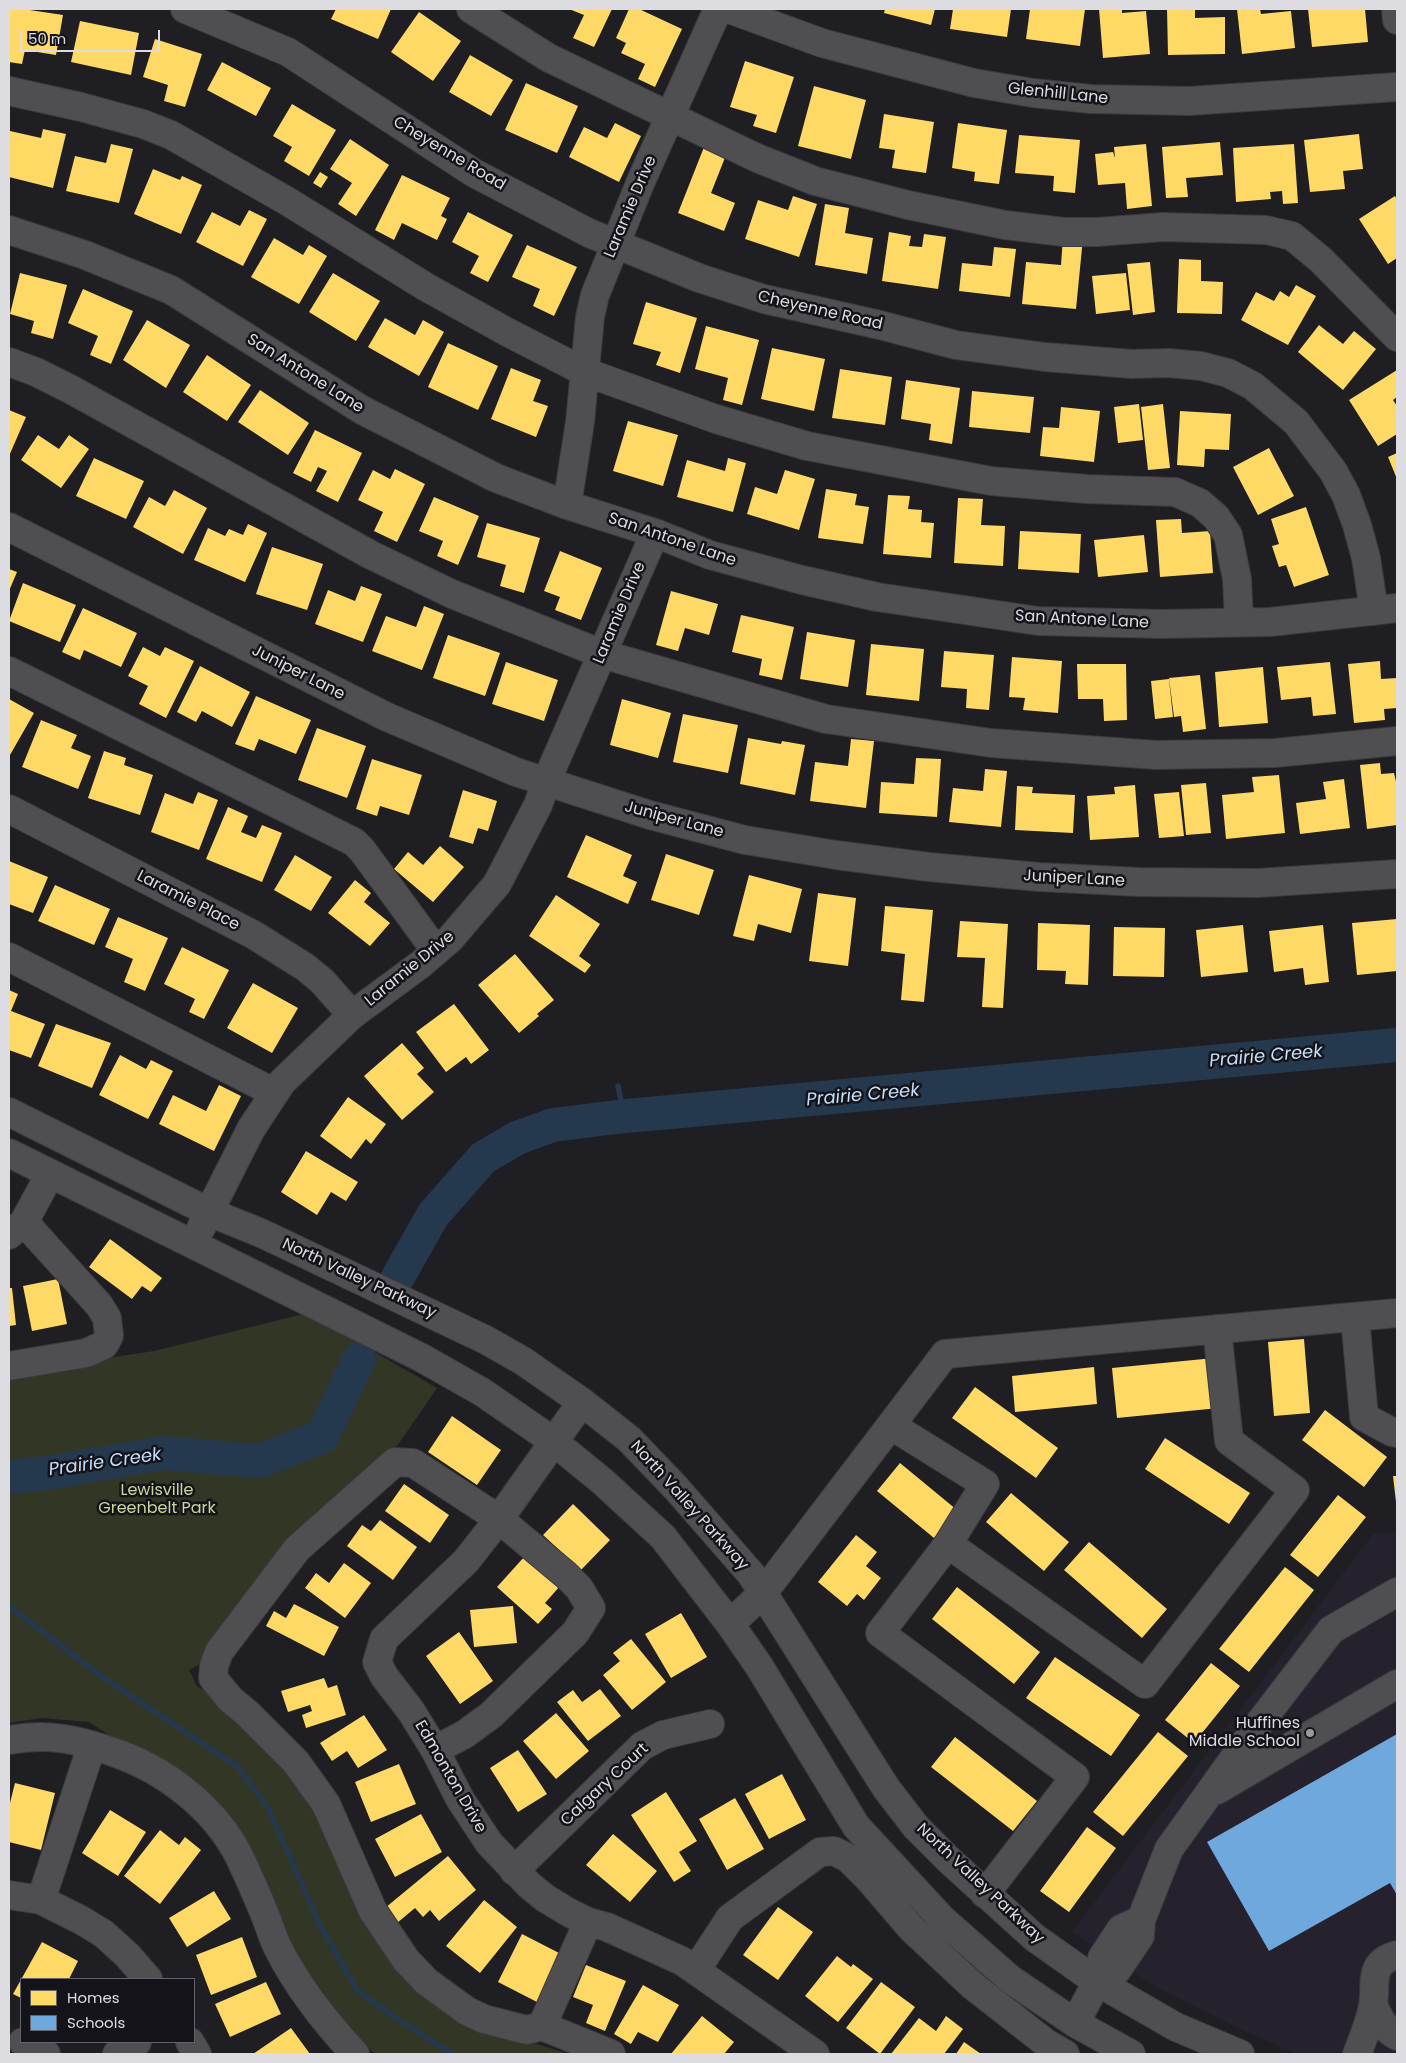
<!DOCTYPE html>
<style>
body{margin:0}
#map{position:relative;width:1406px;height:2063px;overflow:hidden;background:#1f1e22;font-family:Poppins,sans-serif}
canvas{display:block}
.frame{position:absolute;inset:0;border:10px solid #dddce1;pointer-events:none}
.legend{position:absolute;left:20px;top:1978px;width:175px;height:65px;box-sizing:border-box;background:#15131a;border:1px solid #65636a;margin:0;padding:6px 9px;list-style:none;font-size:15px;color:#dddce1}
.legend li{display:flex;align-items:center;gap:10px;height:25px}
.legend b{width:25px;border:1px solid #65636a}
.scale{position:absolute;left:20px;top:30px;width:140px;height:22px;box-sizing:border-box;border:2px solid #dddce1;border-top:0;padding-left:6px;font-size:15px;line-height:18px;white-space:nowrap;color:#dddce1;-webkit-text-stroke:4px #15131a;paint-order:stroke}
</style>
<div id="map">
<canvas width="1406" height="2063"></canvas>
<div class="frame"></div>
<ul class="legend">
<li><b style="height:14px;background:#ffd966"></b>Homes</li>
<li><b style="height:14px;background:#6fa8dc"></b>Schools</li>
</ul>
<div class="scale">50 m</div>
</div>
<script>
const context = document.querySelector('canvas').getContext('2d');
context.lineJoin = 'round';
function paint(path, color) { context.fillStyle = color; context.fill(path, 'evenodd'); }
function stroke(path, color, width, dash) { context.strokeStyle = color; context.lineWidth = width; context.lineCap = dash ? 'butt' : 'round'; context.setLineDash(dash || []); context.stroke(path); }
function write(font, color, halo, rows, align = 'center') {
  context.font = font + ' Poppins,sans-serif'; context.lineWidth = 5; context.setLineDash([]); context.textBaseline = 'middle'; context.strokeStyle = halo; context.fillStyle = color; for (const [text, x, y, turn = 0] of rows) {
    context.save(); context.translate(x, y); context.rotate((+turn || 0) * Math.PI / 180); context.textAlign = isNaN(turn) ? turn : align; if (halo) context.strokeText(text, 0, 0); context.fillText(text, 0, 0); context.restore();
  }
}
paint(new Path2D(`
 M1397,1532V2054H1297L1242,2030L1158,1988L1072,1932L1373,1534Z`), '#25222d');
paint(new Path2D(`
 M307,1313L437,1388L400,1442L316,1544L210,1659L189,1670L197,1686L273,1735L388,1945L511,2036L569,2054H375L319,2000L269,1919L230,1814L89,1722L41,1718L9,1723V1373L154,1351Z`), '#323625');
paint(new Path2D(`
 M10,9H23L63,15L56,55L25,50L22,64L9,62Z
 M336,9H391L378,39L331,19Z
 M569,9H612L594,47L573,38L584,15Z
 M629,9H639L682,29L655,87L638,79L645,64L621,53L626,43L616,38Z
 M885,9H935L931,25L884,13Z
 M953,9H1011L1007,37L950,29Z
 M1030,9H1085L1080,46L1026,39Z
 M1099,9H1122V13L1146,11L1150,54L1103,58Z
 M1167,9H1195V18L1225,17V54L1168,55Z
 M1237,9H1260L1261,14L1291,11L1295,48L1242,54Z
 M1308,9H1365L1368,42L1312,47Z
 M419,12L461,41L433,81L391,52Z
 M80,21L139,33L131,75L71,62Z
 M155,39L202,54L185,107L164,101L168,85L143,77Z
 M470,55L513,80L491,116L449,92Z
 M745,61L794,77L776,133L753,126L757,115L730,107Z
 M222,62L271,88L256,116L207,90Z
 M526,83L578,106L557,153L505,130Z
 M814,86L866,100L851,159L798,146Z
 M292,104L336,130L309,176L284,161L292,147L273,136Z
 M884,114L934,122L926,173L892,168L895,150L879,148Z
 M615,123L641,136L619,182L569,157L584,127L607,138Z
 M958,123L1007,130L999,184L974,181L975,172L952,168Z
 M43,129L66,134L53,188L9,177L10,131L41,138Z
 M1359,134L1363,169L1343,171L1345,189L1310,192L1304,140Z
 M1019,135L1080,140L1075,193L1053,191L1054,176L1015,173Z
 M350,139L389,165L356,216L338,204L352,183L330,169Z
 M706,142L728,150L711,193L735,203L724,231L678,213Z
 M1220,142L1223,175L1186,178L1188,197L1166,198L1162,147Z
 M111,144L133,149L119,203L66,191L75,156L106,163Z
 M1146,144L1152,206L1127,209L1125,183L1098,185L1095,154L1113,152L1115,158L1114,147Z
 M1294,144L1298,203L1283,204L1282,191L1270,192L1271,199L1236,202L1233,148Z
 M153,169L180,180L182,176L202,185L181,234L134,214Z
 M320,172L328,177L321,188L313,183Z
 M402,175L450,198L441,216L447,219L437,240L402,223L394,240L375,230Z
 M793,196L817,204L799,257L745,239L758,200L788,210Z
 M1395,196L1397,200V258L1388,264L1359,219Z
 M825,204L849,208L845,233L873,238L867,274L815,265Z
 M249,210L267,219L243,266L196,242L212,212L240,226Z
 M468,212L513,235L488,282L470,273L479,256L452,242Z
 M889,232L911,236L909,246L922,247L924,234L946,237L938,289L882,281Z
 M1063,237L1083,238L1076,309L1022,304L1026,262L1061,265Z
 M274,238L303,255L309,245L327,256L299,304L251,277Z
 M527,245L577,267L554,316L533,306L540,289L512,277Z
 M994,247L1016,249L1010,297L959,291L962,263L992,266Z
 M1179,259L1201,260V281L1223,282L1222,314L1177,313Z
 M1150,262L1155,312L1133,315L1127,264Z
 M20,273L67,285L53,339L31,333L34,321L10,314Z
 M333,273L380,301L356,341L309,312Z
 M1126,273L1130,310L1096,314L1092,276Z
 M1296,285L1316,296L1288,345L1241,320L1256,292L1274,301L1280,291L1289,297Z
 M83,289L133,311L111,364L90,355L98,336L68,323Z
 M646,302L697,318L680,373L656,365L661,352L633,344Z
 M385,318L415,335L423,320L444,332L419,376L368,347Z
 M147,320L190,345L166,388L123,360Z
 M1319,325L1343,344L1354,331L1376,349L1343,390L1298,352Z
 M706,326L759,340L742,405L723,400L728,378L695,369Z
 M448,343L498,366L478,410L428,387Z
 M772,348L825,359L814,411L761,399Z
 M207,355L251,385L227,421L183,392Z
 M511,368L541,380L533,401L548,406L536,437L491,419Z
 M840,369L892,377L885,425L832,418Z
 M1397,370V397L1393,400L1397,406V434L1378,446L1349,400Z
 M906,380L960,388L952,444L929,440L931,424L901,419Z
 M260,390L309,423L288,455L238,422Z
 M972,391L1034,397L1030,433L969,427Z
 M1139,404L1143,440L1118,443L1114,407Z
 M1163,404L1170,468L1148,470L1141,407Z
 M1061,407L1100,411L1094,462L1040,456L1043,427L1059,428Z
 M9,410L26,417L9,456Z
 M1180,411L1231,414L1229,450L1205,449L1204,467L1177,465Z
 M628,421L678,435L663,486L613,471Z
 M315,430L362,453L338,502L316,491L327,471L318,467L311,482L293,473Z
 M38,435L59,449L69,435L89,449L61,488L21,460Z
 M1269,448L1294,496L1258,515L1233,467Z
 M1397,453V479L1388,457Z
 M94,458L144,481L126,519L76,496Z
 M728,458L746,463L733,512L677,497L687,460L725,471Z
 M395,469L425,484L397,542L374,531L383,512L358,500L373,470L390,479Z
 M785,470L815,479L799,530L747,514L755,487L777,494Z
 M826,489L857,494L855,505L869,507L863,544L818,538Z
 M174,490L207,508L183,554L133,527L149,497L165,506Z
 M888,495L910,496L908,509L922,510L921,522L934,523L931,558L883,554Z
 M434,497L479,516L458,565L437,556L443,541L419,531Z
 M958,498L983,499L981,525L1005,526L1003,566L954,563Z
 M1306,507L1329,575L1294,587L1286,565L1279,567L1272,546L1279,544L1271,519Z
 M1181,519L1182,533L1210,531L1213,573L1160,577L1156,520Z
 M487,523L540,538L524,593L500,586L506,565L477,557Z
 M248,524L267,533L245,582L194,560L208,528L225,536L229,529L243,535Z
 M1020,531L1081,534L1079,573L1018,569Z
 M1144,535L1148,572L1098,577L1094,540Z
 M272,547L323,564L307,610L256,594Z
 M560,551L602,568L581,620L555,610L560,597L544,591Z
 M9,569L17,572L9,591Z
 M23,583L76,605L60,642L9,621Z
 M361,586L382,594L363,642L315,624L328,590L355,601Z
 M671,591L718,604L709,635L685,628L678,651L656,645Z
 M424,606L444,614L422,670L372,651L386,616L416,627Z
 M83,608L137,633L121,667L84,650L80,660L62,652Z
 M741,615L794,627L782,680L759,675L762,659L732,652Z
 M807,632L855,640L848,687L800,679Z
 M448,635L500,653L485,696L433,678Z
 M871,644L924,649L919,701L866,695Z
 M143,647L160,656L165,647L194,661L166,718L139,704L148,686L128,676Z
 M944,651L994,655L989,710L966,708L967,689L941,687Z
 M1012,657L1062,661L1058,713L1023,710L1025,698L1009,697Z
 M1380,661L1381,679L1397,678V708L1384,709L1385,720L1354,723L1348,664Z
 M506,662L558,680L544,721L492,704Z
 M1330,662L1336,714L1313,716L1311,697L1281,700L1277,667Z
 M1077,664H1126L1127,720L1104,721L1103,699H1078Z
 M200,666L250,692L232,727L202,711L196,722L177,712Z
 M1263,667L1268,723L1219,727L1215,672Z
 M1200,675L1206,729L1183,732L1181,716L1174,717L1169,678Z
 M1169,679L1173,717L1155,719L1151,681Z
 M256,696L311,720L296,754L259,739L254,751L235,744Z
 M9,699L34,713L10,755L9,754Z
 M622,699L671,713L658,758L610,745Z
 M683,714L738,725L728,773L673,762Z
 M41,720L77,735L71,748L91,756L78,789L22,767Z
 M317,728L366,746L347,798L298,780Z
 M748,738L781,744L782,741L805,745L795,795L740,784Z
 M851,739L874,741L866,808L810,801L815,762L848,766Z
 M104,751L126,758L124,765L153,775L140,815L88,798Z
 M916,758L941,759L937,817L879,813L881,782L914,784Z
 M372,759L422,775L409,815L380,806L377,816L356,809Z
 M1380,763L1381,774L1394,773L1397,786V825L1367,829L1360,765Z
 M985,769L1007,771L1001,827L949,822L953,788L983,791Z
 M1279,775L1285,833L1226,839L1222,795L1254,792L1252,777Z
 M1344,779L1350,828L1300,834L1296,803L1326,799L1323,782Z
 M1206,783L1211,833L1186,835L1181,785Z
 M1135,785L1139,837L1090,840L1087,796L1115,794L1114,787Z
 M1017,786L1033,787L1032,793L1075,795L1073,833L1015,830Z
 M463,790L497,801L488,831L478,828L473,844L449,837Z
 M198,792L218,800L199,850L151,832L165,793L193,804Z
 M1179,792L1184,836L1159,838L1154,794Z
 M228,807L248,816L241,832L256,838L262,825L282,833L262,882L206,859Z
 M586,835L632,855L623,876L637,882L628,904L567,877Z
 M440,846L464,867L433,902L394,869L408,852L423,865Z
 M666,854L714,870L699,915L651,900Z
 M295,855L332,877L311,911L274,890Z
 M9,861L48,877L33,913L9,904Z
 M749,875L802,889L791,933L758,924L754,941L733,936Z
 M355,880L371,893L364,902L390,923L370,946L328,913Z
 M55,885L110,909L94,945L38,921Z
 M818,893L856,898L848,966L809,961Z
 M556,895L600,924L579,956L591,965L585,973L529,936Z
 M885,906L933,910L924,1002L901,1000L905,954L881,951Z
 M118,917L168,938L145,991L124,982L133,959L105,947Z
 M1397,919V971L1357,975L1352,923Z
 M960,921L1008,924L1003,1008L982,1007L985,958L957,957Z
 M1038,923L1090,925L1088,985L1065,984L1066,971L1037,970Z
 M1243,925L1248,972L1201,977L1196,930Z
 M1323,925L1329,982L1305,985L1303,968L1274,972L1269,931Z
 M1114,927L1165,928L1164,977L1113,976Z
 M182,947L229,970L204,1019L189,1012L195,999L164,984Z
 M515,954L554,1000L537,1014L539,1016L519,1033L478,985Z
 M253,983L298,1008L272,1053L227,1028Z
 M9,990L18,994L11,1011L45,1024L31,1058L9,1050Z
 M454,1004L489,1050L471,1064L466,1057L446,1072L416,1032Z
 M56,1024L111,1043L92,1088L38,1066Z
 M402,1043L424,1068L417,1074L434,1092L402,1120L364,1076Z
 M120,1055L146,1069L151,1060L173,1071L148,1119L99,1095Z
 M219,1085L241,1096L214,1151L159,1124L173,1095L206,1111Z
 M348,1097L386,1124L371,1144L366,1139L351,1159L320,1136Z
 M306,1151L358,1182L346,1201L331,1192L317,1215L281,1192Z
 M110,1239L162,1278L151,1292L142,1286L132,1299L89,1267Z
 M58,1279L67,1324L32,1331L23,1286Z
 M9,1288H12L16,1325L9,1326Z
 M1304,1339L1310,1413L1274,1416L1268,1342Z
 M1214,1358L1219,1408L1117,1418L1112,1368Z
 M1094,1367L1097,1404L1015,1412L1012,1376Z
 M975,1387L1058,1448L1036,1478L952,1418Z
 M1325,1410L1387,1457L1364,1487L1302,1440Z
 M452,1416L501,1450L477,1485L428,1452Z
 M1165,1438L1250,1493L1229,1524L1145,1469Z
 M900,1463L957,1510L934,1538L877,1491Z
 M1393,1476H1397V1502H1396Z
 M404,1484L449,1515L430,1543L385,1511Z
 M1011,1493L1069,1542L1044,1571L986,1522Z
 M1338,1495L1366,1517L1318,1577L1290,1555Z
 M573,1504L610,1540L581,1570L543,1535Z
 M380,1520L417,1547L393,1580L347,1546L362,1525L371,1531Z
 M856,1535L877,1552L866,1566L881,1578L864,1600L857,1594L847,1606L818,1582Z
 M1089,1542L1167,1609L1142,1638L1064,1570Z
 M525,1556L560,1586L545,1603L552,1609L538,1624L497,1587Z
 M344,1563L371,1583L345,1618L305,1588L316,1573L329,1583Z
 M1285,1567L1314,1590L1249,1672L1219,1649Z
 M957,1587L1040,1652L1014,1684L932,1619Z
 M294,1604L339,1627L324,1656L266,1626L274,1611L286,1618Z
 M513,1606L517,1643L474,1647L470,1610Z
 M681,1613L707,1657L671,1678L645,1634Z
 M459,1632L493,1681L460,1704L426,1656Z
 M631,1639L666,1682L632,1710L603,1675L620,1661L613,1653Z
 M1055,1657L1140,1715L1111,1756L1026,1698Z
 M1211,1663L1240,1686L1194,1743L1165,1720Z
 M324,1678L328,1688L337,1685L346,1715L306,1728L302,1715L312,1711L310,1705L288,1712L281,1691Z
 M600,1689L621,1716L588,1741L557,1702L573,1690L582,1702Z
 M556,1713L589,1751L556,1779L523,1741Z
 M364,1715L387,1750L358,1768L347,1751L332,1761L320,1743Z
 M1158,1732L1188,1756L1123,1836L1093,1812Z
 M955,1737L1037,1801L1013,1831L931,1767Z
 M518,1750L547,1794L518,1812L490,1768Z
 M399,1764L416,1804L371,1822L355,1782Z
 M782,1774L806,1820L769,1839L745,1794Z
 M15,1783L55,1793L41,1850L9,1842V1807Z
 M666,1792L697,1841L679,1852L691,1871L674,1882L631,1815Z
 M735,1798L764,1849L727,1870L699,1819Z
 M110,1810L146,1832L118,1876L82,1853Z
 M421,1814L442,1852L395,1877L375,1839Z
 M1087,1827L1116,1848L1069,1912L1040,1891Z
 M160,1830L179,1845L185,1837L201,1850L160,1904L124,1876Z
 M613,1834L657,1871L630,1902L586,1865Z
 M448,1856L476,1890L439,1921L430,1910L423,1917L415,1908L397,1923L385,1908Z
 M214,1891L231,1919L187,1947L169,1918Z
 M484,1900L517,1927L480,1973L446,1946Z
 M778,1907L813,1932L778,1980L743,1955Z
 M522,1934L561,1954L537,2002L498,1982Z
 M242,1937L257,1977L211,1995L196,1955Z
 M42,1942L78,1961L69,1979H21V1998L13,1994Z
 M837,1956L851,1967L853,1964L873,1979L838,2022L805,1996Z
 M586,1965L626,1981L605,2031L586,2023L593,2005L573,1997Z
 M266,1982L281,2014L230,2037L215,2004Z
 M881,1982L915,2007L880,2054L846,2028Z
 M643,1985L679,2005L658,2042L638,2032L631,2044L614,2034Z
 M702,2016L734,2042L724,2054H671Z
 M946,2016L963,2029L944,2054H891L919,2018L936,2031Z
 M291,2028L310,2054H253Z
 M964,2042L981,2054H956Z`), '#ffd966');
paint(new Path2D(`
 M1397,1734V1895L1390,1883L1269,1951L1207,1842Z`), '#6fa8dc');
stroke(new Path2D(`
 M618,1086L622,1106V1117
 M9,1606L101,1676L238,1767L268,1808L319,1923L357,1990L400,2021L453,2054`), '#24394e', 5.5);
stroke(new Path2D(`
 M398,1277L433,1215L483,1158L517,1138L553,1125L616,1117L1397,1045
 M9,1477L47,1473L163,1453L259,1461L322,1437L359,1359`), '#24394e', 34);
const minor = new Path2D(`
 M185,9L288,52L474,173L589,233L699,278L764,299L880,325L956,345L1045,357L1132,364L1169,363L1201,366L1228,373L1253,386L1296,422L1333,471L1346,495L1357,525L1366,558L1374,611
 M471,9L549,58L757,158L815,181L908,205L1005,225L1064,232H1097L1163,227L1266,230L1292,236L1321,260L1397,337
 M729,9L822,43L974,83L1033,93L1091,99L1189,101L1397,87
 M1396,9L1397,20
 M9,91L81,107L143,124L171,135L287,201L426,287L509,333L585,372L716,419L807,446L991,481L1087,489L1175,492L1200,503L1216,517L1228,535L1237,579L1239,621
 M9,230L85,255L171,290L362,410L496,478L567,505L655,533L710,555L802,580L877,597L1038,621L1162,624L1270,622L1397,608
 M9,362L36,372L70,389L371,555L452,594L602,654L826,719L991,743L1156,755L1275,753L1397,741
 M567,505L580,422L590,317L595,295L641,181L718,9
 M9,527L387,717L516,772L650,815L745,840L836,855L929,867L1039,877L1139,882L1258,883L1397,874
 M9,671L354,842L362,850L436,951
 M9,809L254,935L305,967L322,981L352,1015
 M9,957L275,1093
 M9,1112L209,1212L261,1233L486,1340L523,1361L582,1402L629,1439L676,1488L751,1574L886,1788L916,1827L950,1861L1035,1938L1096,1981L1176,2027L1240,2054
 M9,1153L422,1358L482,1392L553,1441L602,1481L663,1537L730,1624L759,1666L856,1826L892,1865L942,1919L1010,1979L1075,2023L1131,2054
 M201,1228L251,1129L282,1082L352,1015L421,964L450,939L497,884L538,805L546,782L655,533
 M9,1235L24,1222L50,1174
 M1355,1317L1364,1417L1392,1432L1397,1433
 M9,1366L86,1353L104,1345L109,1336L107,1318L99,1305L24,1222
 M582,1402L499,1519L466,1561L384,1639L377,1662L384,1676L411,1711L435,1750L460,1799L489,1843L529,1885L545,1898L568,1912L588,1922L607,1927L682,1961L815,2054
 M892,1426L985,1484L948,1544L880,1633L1075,1777L985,1894
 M948,1544L1145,1684L1295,1490L1229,1441L1217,1329
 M730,1624L763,1593L945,1354L1397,1313
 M9,1740C48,1733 76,1739 113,1752C164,1769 214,1807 239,1856C248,1875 257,1895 265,1915C270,1927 273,1939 279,1950C299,1989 326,2023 355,2054
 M435,1750L465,1734L491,1715L575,1633L591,1608L579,1588L566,1575L499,1519L413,1463L395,1462L297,1549L219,1652L214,1666L213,1678L230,1699L247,1713L296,1762L326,1804L373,1911L406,1960L427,1982L467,2011L484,2019L527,2030L542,2026L588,1922
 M1217,1790L1397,1684
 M514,1871L642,1746L663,1735L710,1724
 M9,1895L41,1900L81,1920L104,1934L127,1955L148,1979
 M41,1900L92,1745
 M696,1970L730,1918L820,1852L834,1851L848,1858L869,1879L911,1928L973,1986L1046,2043L1065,2054
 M1102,1973L1117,1970L1140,1936L1141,1920L1169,1849L1258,1725L1331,1630L1397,1592
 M1373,2005C1379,2018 1384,2029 1397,2036
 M1075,2023L1102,1973V1958L1121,1929L1141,1920
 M542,2026L611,2054
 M23,2042L38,2047L46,2054
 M190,2042L197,2054
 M117,2054L137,2042
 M1357,2054C1363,2039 1370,2021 1373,2006C1377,1983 1367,1963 1397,1955`);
stroke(minor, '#3b3a3e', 30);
stroke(minor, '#4f4e51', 28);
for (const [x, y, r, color] of [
 [1310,1733,5,"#9a9a9e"]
]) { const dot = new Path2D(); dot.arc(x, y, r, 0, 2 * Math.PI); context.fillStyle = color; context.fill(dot); stroke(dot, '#15131a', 2); }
write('16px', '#dddce1', '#15131a', [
 ["Glenhill Lane",1058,94,6],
 ["Cheyenne Road",449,154,31],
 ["Laramie Drive",631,207,-67],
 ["Cheyenne Road",820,311,13],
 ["San Antone Lane",305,374,32],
 ["San Antone Lane",672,540,19],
 ["Laramie Drive",620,613,-67],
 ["San Antone Lane",1082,620,3],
 ["Juniper Lane",298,673,27],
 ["Juniper Lane",674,820,15],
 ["Juniper Lane",1074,879,3],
 ["Laramie Place",188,901,27],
 ["Laramie Drive",410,969,-39],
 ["North Valley Parkway",359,1279,25],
 ["North Valley Parkway",689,1506,48],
 ["Edmonton Drive",450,1777,60],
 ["Calgary Court",605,1785,-43],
 ["North Valley Parkway",980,1884,43]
]);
write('16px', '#c7d79d', '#15131a', [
 ["Lewisville",157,1491],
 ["Greenbelt Park",157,1509]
]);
write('16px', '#dddce1', '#15131a', [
 ["Huffines",1300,1724],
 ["Middle School",1300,1742]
], 'right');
write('italic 18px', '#c3dffa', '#15131a', [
 ["Prairie Creek",1266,1057,-5],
 ["Prairie Creek",863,1096,-5],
 ["Prairie Creek",105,1463,-8]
]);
</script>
